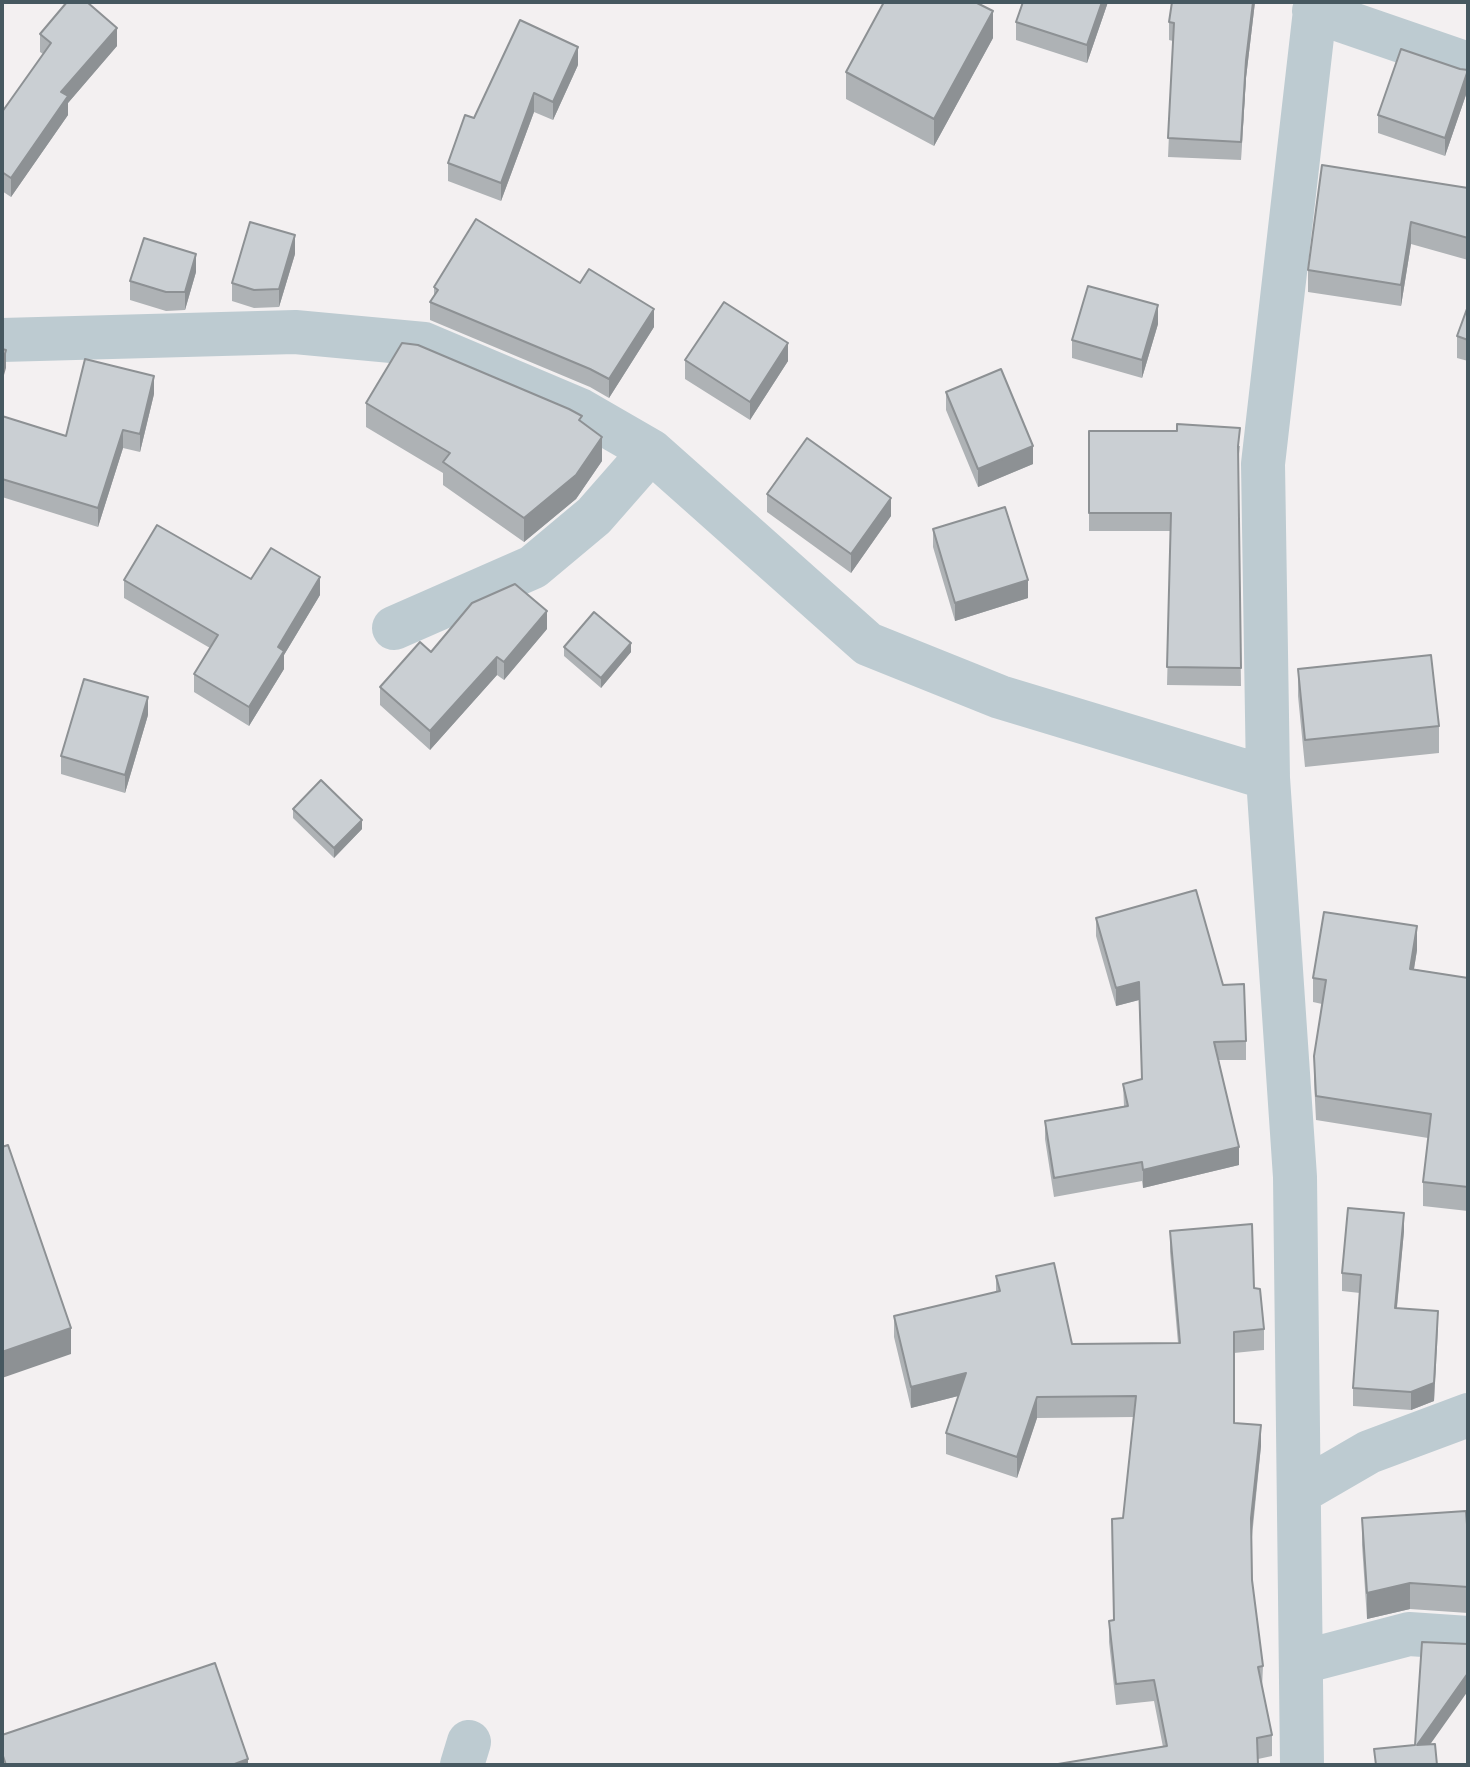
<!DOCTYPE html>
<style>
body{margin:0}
#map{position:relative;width:1470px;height:1767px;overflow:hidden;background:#f3f0f1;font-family:"DejaVu Sans",sans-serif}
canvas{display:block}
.frame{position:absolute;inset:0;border:4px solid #465860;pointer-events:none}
</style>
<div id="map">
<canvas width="1470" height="1767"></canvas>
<div class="frame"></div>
</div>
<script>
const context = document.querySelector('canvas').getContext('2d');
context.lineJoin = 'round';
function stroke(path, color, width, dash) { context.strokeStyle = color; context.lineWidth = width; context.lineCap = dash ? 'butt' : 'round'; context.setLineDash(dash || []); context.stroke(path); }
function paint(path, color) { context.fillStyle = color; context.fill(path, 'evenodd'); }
stroke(new Path2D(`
 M1314,11L1468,64
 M2,340L295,332L424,344L580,410L651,451L868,644L1000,697L1268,778
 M394,628L533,567L594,516L651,451
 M1300,1492L1369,1452L1468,1415
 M1302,1662L1409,1634L1468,1638
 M462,1765L469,1742
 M1302,1765L1295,1177L1268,778L1263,464L1316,2`), '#bdcbd1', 44);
paint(new Path2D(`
 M1023,2H1108L1087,63L1016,40V22Z
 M1172,2H1255L1246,78L1241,160L1168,157L1173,41L1169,40V22Z
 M40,34L117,46L68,103V115L11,197L2,191V112L43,54L40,52Z
 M993,38L934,146L846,99V72Z
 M578,65L553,120L534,112L501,201L448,181V163L474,118Z
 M1460,69L1468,70V89L1445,156L1378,133V115Z
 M1468,188V260L1411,244L1401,306L1308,292V270Z
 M295,254L279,307L254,308L232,301V283Z
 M196,272L185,310L166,311L130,300V281Z
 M580,283L654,327L609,398L590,387L430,320V302L434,297V287Z
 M1468,306V361L1457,358V336Z
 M1158,324L1142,378L1072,358V340Z
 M685,360L788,361L750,420L685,379Z
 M946,392L1033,464L978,487L946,410Z
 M154,394L140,452L123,448L98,527L2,497V416L66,436Z
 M366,403L582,422L602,461L576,499L524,542L443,485V473L366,427Z
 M1089,431L1240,446L1238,462L1241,686L1167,685L1171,531H1089Z
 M767,494L891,516L851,573L767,512Z
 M933,529L1028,598L955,621L933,547Z
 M251,579L320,595L284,655V669L249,726L194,692V674L210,648L124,598V580Z
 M547,629L504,680L497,675L430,750L380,705V687Z
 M564,647L631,652L601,688L564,656Z
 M1298,669L1439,726V753L1305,767L1298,696Z
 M148,715L125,793L61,774V756Z
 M293,809L362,829L334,858L293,818Z
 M1096,918L1223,985L1246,1041V1060H1219L1239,1165L1143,1188L1142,1181L1054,1197L1045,1139V1121L1124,1106L1123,1084L1142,1079L1139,1000L1116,1006L1096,936Z
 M1417,950L1414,969L1468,978V1211L1423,1206V1182L1428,1138L1316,1120L1314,1080V1056L1322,1004L1313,1002V978Z
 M1170,1231L1254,1288L1264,1329V1350L1234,1353V1423L1261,1446L1252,1537V1580L1263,1666L1262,1688L1272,1735V1756L1258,1759L1163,1747L1154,1701L1116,1705L1109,1642V1621L1113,1620L1134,1417L1037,1418L1017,1478L946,1454V1433L958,1396L911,1408L894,1337V1316L996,1292V1276L1072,1344L1178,1343L1170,1252Z
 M1404,1231L1397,1308L1438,1329L1434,1401L1411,1410L1353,1406V1388L1360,1293L1342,1291V1273Z
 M1362,1518L1468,1538V1613L1410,1609L1367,1619L1362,1545Z`), '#aeb2b5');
paint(new Path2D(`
 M1102,2H1108L1087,63V45Z
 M1253,2H1255L1246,78L1241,160L1246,60Z
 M993,11V38L934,146V119Z
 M117,28V46L68,103V115L11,197V178L61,92Z
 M578,47V65L553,120V102Z
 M1468,71V89L1445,156V138Z
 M534,93V112L501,201V183Z
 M1411,222V244L1401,306V285Z
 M295,235V254L279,307V289Z
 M196,254V272L185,310V292Z
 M1158,305V324L1142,378V360Z
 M654,309V327L609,398V379Z
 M788,343V361L750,420V402Z
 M6,350V368L2,382V364Z
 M154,376V394L140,452V434Z
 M123,430V448L98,527V508Z
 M602,437V461L576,499L524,542V518Z
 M1033,446V464L978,487V469Z
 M891,498V516L851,573V554Z
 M320,577V595L284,655V669L249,726V707L278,647Z
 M1028,580V598L955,621V603Z
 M547,611V629L504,680V662Z
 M631,643V652L601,688V678Z
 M497,657V675L430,750V731Z
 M148,697V715L125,793V775Z
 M362,820V829L334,858V848Z
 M1417,926V950L1410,993V969Z
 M1139,982V1000L1116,1006V988Z
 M1239,1147V1165L1143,1188V1170Z
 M1404,1213V1231L1395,1326V1308Z
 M1438,1311L1434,1401L1411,1410V1392Z
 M71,1328V1354L2,1378V1352Z
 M966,1373V1394L911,1408V1387Z
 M1037,1397V1418L1017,1478V1457Z
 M1261,1425V1446L1251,1539V1518Z
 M1410,1583V1609L1367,1619V1593Z
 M1468,1673V1691L1417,1763V1745Z
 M248,1759V1765H232Z`), '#8d9194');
const building = new Path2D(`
 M67,2H87L117,28L61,92L68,96L11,178L2,172V112L51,43L40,34Z
 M884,2H975L993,11L934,119L846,72Z
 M1023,2H1102L1087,45L1016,22Z
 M1172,2H1253L1246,60L1241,142L1168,138L1174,23L1169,22Z
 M520,20L578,47L553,102L534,93L501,183L448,163L465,115L474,118Z
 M1401,49L1460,69L1468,70L1445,138L1378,115Z
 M1322,165L1468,188V238L1411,222L1401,285L1308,270Z
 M476,219L580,283L589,269L654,309L609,379L590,369L430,302L438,290L434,287Z
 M250,222L295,235L279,289L254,290L232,283Z
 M144,238L196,254L185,292H166L130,281Z
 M1088,286L1158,305L1142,360L1072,340Z
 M724,302L788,343L750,402L685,360Z
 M1468,306V340L1457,336Z
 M402,343L418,345L569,409L582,416L579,420L602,437L576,475L524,518L443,462L450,453L366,403Z
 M2,349L6,350L2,364Z
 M85,359L154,376L140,434L123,430L98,508L2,479V416L66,436Z
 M1001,369L1033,446L978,469L946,392Z
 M1177,424L1240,428L1238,446L1241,668L1167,667L1171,513H1089V431H1177Z
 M807,438L891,498L851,554L767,494Z
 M1005,507L1028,580L955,603L933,529Z
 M157,525L251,579L271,548L320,577L278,647L284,651L249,707L194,674L218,635L124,580Z
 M515,584L547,611L504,662L497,657L430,731L380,687L420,642L431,652L472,603Z
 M594,612L631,643L601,678L564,647Z
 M1431,655L1439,726L1305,740L1298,669Z
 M84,679L148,697L125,775L61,756Z
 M321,780L362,820L334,848L293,809Z
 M1196,890L1223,985L1244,984L1246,1041L1214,1042L1239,1147L1143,1170L1142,1162L1054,1178L1045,1121L1128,1106L1123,1084L1142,1079L1139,982L1116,988L1096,918Z
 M1324,912L1417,926L1410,969L1468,978V1187L1423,1182L1431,1114L1316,1096L1314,1056L1326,980L1313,978Z
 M8,1145L71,1328L2,1352V1147Z
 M1348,1208L1404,1213L1395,1308L1438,1311L1434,1383L1411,1392L1353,1388L1361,1275L1342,1273Z
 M1252,1224L1254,1288L1260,1289L1264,1329L1234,1332V1423L1261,1425L1251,1518L1252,1580L1263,1666L1258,1667L1272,1735L1257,1738L1258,1765H1052L1167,1746L1154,1680L1116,1684L1109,1621L1114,1620L1112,1519L1123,1518L1136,1396L1037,1397L1017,1457L946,1433L966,1373L911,1387L894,1316L1000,1291L996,1276L1054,1263L1072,1344L1180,1343L1170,1231Z
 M1466,1511L1468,1538V1587L1410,1583L1367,1593L1362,1518Z
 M1422,1642L1468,1644V1673L1417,1745L1435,1744L1437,1765H1376L1374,1749L1415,1745Z
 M215,1663L248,1759L232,1765H6L2,1753V1735Z`);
paint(building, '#cacfd3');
stroke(building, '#8d9194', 2);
</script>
